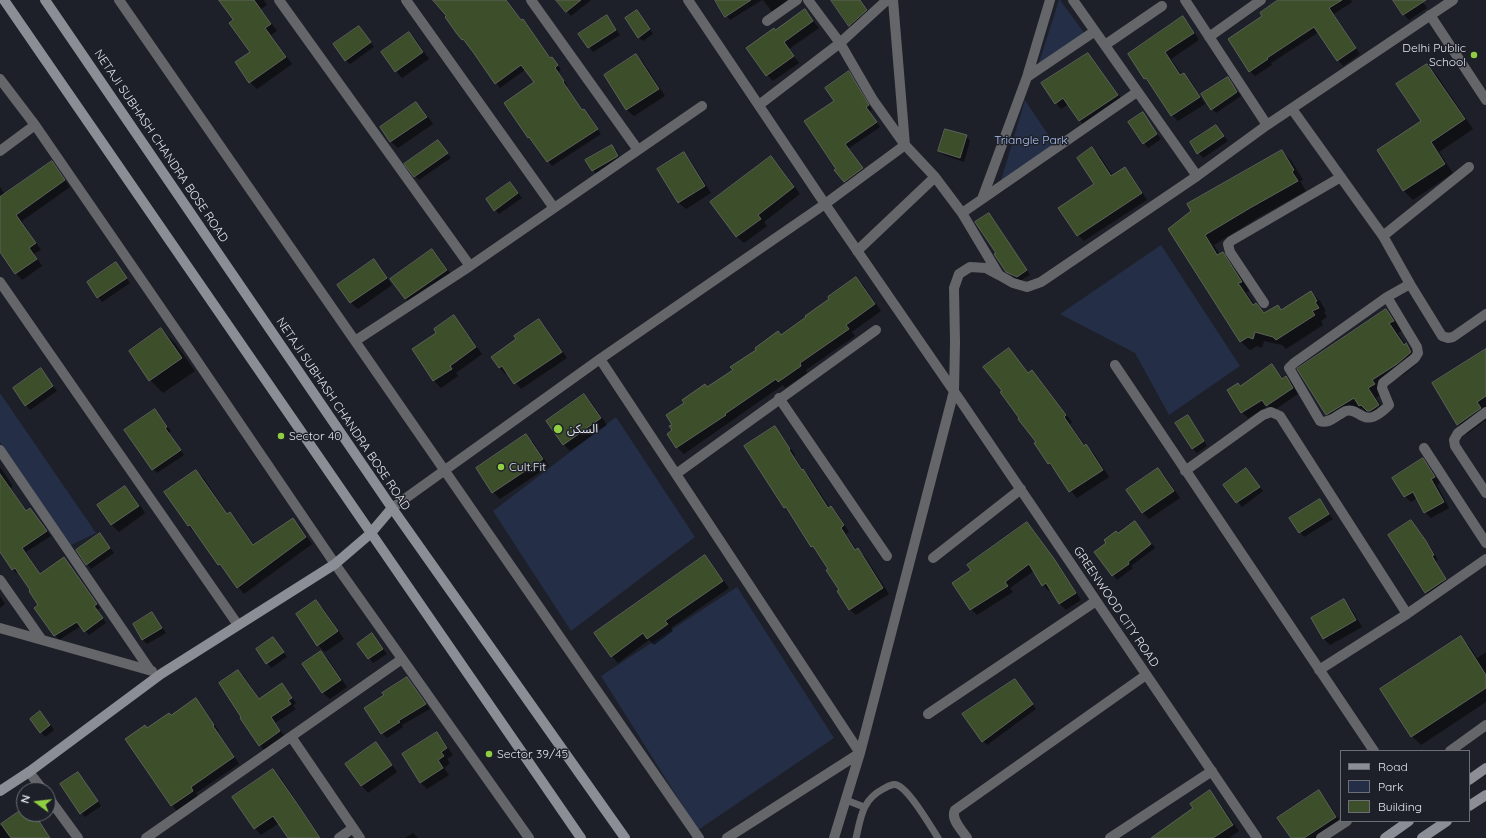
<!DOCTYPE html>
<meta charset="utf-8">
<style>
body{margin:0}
#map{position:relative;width:1486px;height:838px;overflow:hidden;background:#1d2028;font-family:Quicksand,sans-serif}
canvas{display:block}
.legend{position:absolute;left:1340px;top:750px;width:130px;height:72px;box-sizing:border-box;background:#1d2028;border:1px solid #6c6f76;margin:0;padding:5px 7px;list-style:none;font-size:12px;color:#e3e5eb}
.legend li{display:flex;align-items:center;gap:8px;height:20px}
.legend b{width:20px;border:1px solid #6c6f76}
.north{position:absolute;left:16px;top:782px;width:40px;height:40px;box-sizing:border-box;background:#1d2028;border:1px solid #6c6f76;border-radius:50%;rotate:285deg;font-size:11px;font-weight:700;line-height:16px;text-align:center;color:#e3e5eb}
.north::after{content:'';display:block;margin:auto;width:14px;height:18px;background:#8fcd42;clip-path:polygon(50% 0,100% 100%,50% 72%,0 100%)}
</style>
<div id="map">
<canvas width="1486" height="838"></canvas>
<ul class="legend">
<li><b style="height:5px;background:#8b8e94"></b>Road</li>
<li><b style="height:11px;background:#242e46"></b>Park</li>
<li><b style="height:11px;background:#3c4e2a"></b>Building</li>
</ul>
<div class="north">N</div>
</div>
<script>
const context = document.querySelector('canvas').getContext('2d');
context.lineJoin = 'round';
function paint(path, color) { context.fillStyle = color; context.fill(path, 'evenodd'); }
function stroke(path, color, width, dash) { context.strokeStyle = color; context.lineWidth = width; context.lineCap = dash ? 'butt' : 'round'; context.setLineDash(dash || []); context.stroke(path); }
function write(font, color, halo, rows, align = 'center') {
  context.font = font + ' Quicksand,"Noto Sans Arabic",sans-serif'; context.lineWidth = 3; context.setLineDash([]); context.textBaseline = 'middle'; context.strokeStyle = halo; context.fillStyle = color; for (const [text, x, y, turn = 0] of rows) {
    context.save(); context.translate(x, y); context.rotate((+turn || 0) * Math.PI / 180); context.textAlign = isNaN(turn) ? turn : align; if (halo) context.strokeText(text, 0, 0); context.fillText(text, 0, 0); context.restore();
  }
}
paint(new Path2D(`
 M1059,0H1060L1085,34L1037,69Z
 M1025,100L1055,145L1000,184Z
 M1161,245L1240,366L1169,415L1135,353L1060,314Z
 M0,393L96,533L69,546L0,442Z
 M616,417L695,537L571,631L493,511Z
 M737,587L834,738L698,830L601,676Z`), '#242e46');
paint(new Path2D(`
 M221,0H264L267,5L261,9L277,31L271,35L292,64L257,89L250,82L251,52L235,20Z
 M435,0H506L522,21L527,25L551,58L556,62L561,70L558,72L568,86L566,87L583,111L584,110L588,115L601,134L552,166L533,141L529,138L534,135L535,82L526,69L500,88L468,43L463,40L447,17H448Z
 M558,0H591L571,16Z
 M713,0H762L730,20L718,3L717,4Z
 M763,0H791L773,13Z
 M830,0H861L871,14L854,29Z
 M1280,0H1351L1352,2L1334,14L1360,54L1343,66L1338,60L1319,32L1271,63L1272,65L1255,76L1250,71L1263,16Z
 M1394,0H1421L1427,8L1409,20L1404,15Z
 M805,10L819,28L789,49L799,63L773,81L767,75L775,31Z
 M637,11L641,15L653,34L643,41L638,37Z
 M607,17L620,35L593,52L580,34Z
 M1183,18L1189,24L1199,40L1171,59L1182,75L1183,74L1190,80L1205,104L1178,121L1172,115L1130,55Z
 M359,27L374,47L350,64L345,60Z
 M409,33L416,40L429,59L402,78L396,71Z
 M1087,54L1093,60L1123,101L1085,126L1080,121L1069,104L1061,109L1056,103Z
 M636,55L643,62L665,96L634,116L627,110L605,75Z
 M1426,65L1436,74L1473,129L1439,152L1453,173L1413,200L1404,191L1378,151L1423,121Z
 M849,73L853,77L872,110L870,111L880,127L848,149L867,173L849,186L837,169L835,102Z
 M1227,78L1241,96L1216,113L1212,109Z
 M416,103L423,110L433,124L398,148L391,142L381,128Z
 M1142,113L1161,139L1148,148L1144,143Z
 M1216,126L1228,141L1203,158L1191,143Z
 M966,136L970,141L964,162L944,155L939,151Z
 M438,141L451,158L419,180L415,176Z
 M612,146L616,150L622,161L597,175L586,160Z
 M1092,149L1099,155L1113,176L1124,168L1131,175L1147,200L1084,241L1078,235L1095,184Z
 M1282,151L1291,160L1303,180L1300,181L1306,191L1259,217L1214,245L1220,255L1223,253L1232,262L1250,291L1246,292L1255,305L1256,304L1266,314L1277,306L1282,311L1311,292L1320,301L1326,311L1324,312L1327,317L1321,321L1323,325L1286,349L1282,345L1264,341L1262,348L1257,346L1250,350L1240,341L1170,229Z
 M684,153L690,160L711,193L686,209L679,203L658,169Z
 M771,158L778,164L800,194L764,222L767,226L744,243L737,237L711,202Z
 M52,162L58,169L70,187L22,221L41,250L34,254L42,266L22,280L16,273L0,251V187L5,195Z
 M510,183L522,198L499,214L495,210Z
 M989,214L993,218L1030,275L1020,281L1012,276L1007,271L997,253Z
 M432,250L439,257L453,277L412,306L406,299L392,279Z
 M374,261L380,267L392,285L358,309L351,303L339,285Z
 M120,268L130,283L102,302L88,283Z
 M856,278L863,285L881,311L852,332L855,336L806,370L807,373L785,388L783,385L684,454L677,447L673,430L708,388L830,299Z
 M1386,310L1395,319L1402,330L1398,333L1406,345L1415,353L1420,361L1406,373L1381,389L1384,393L1376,398L1387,414L1379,419H1377L1369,415L1362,408L1336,423L1326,414Z
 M454,316L460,323L482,354L456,373L458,376L441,388L434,381L413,349L437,333Z
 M539,320L545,326L567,358L521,389L507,372L505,374L492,358L517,339Z
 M161,329L175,343L195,371L163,393L150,380Z
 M1009,349L1029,373L1032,371L1038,378L1072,422L1070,424L1085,446H1086L1093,452L1109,477L1077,498L1049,464L1037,442L1003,391Z
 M1486,351V420L1467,434L1458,425L1433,383Z
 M1272,365L1283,379L1286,377L1292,383L1298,394L1273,411L1268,406L1248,418L1242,412L1240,387Z
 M41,370L57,391L30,410L26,405Z
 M584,395L591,402L607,425L570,451L563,444Z
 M154,410L171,431L169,433L184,455L157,473L153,469Z
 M1187,417L1192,421L1207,446L1197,453L1192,448Z
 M774,427L780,433L795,455L794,456L804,471L809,476L830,508L831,507L837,513L849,532L846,534L857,551L858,550L864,555L889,594L856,615L850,610L839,592L840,590L829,569L791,514L785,508L745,446Z
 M526,436L533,442L549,466L500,499L493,492Z
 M1423,459L1428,465L1440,483L1437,485L1449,508L1431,518L1425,512L1417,498L1411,502L1405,496Z
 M0,467L13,486L10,488L26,512L34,514L51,536L26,552L38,570L41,575L64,558L100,608L97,610L106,623L89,635L81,626L59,640L35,608L39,605L32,590L19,572L16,573L12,569L0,551Z
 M1158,469L1165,476L1180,498L1149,519L1142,512Z
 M1246,470L1263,491L1242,507L1225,485Z
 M196,471L203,477L228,514L230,513L236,519L255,546L293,519L299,525L312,544L244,594L219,564L196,531L195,532L188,526Z
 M125,487L132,494L145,513L119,532L112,525L99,506Z
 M1319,500L1333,519L1304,537L1290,518Z
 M1411,521L1430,546L1438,560L1436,561L1449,584L1430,597L1426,593L1389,536Z
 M1027,523L1033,529L1060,567L1081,600L1066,610L1060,604L1051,590L1049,591L1043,585L1034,571L1010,588L1013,592L977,615L971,609L972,570Z
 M1139,527L1155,548L1131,566L1133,568L1117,580L1096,552L1118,535Z
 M100,535L114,553L91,569L87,564Z
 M705,556L711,563L729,588L671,628L673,631L654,645L649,640L618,663L612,656Z
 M0,596L5,604L0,608Z
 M1343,600L1350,607L1362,627L1330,645L1324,639Z
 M316,602L323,608L344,639L325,652L318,645Z
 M152,613L156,618L166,633L147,644L143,640L134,624Z
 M372,635L387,654L373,663L358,644Z
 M273,638L287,657L271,668L257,649Z
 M1461,638L1469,646L1477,658L1486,652V702L1421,745L1412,736Z
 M321,652L328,659L347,687L330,699L323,693L304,664Z
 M238,671L244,676L260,700L282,684L296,703L293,706L296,709L275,723L285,737L265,751L260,745L241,718Z
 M407,678L430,709L402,725L403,727L387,738L382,733L366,708L385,695Z
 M1019,685L1036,709L987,745L983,741Z
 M196,699L201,705L219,731L218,732L239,764L196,793L198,797L177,811L172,805L148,729L171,716Z
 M44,717L54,730L45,737L31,719Z
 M437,733L443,740L453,755L447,759L450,763L444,768L449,775L427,789L420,782Z
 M376,743L382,750L397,772L368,793L362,786L346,764Z
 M273,770L280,777L321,838H290L279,823L261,835L255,828Z
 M82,778L101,806L85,817L81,813Z
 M1318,791L1325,798L1342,824L1320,838H1292Z
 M1210,792L1216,798L1239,831L1229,838H1152L1194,808Z
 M24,810V814H32L51,838H0V826Z
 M413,833L418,838H405Z`), '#0007');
const building = new Path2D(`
 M219,0H254L271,24L265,28L286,57L249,83L235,62L250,52L229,23L233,20Z
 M433,0H506L521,20L523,19L550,58L552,57L558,65L555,68L564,81L563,82L582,110L584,109L598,129L547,162L529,137L528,138L504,103L534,82L521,65L495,84L473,52L463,39L462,40L457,34L445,17L446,16Z
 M556,0H581L566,12Z
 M715,0H751L725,17Z
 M831,0H860L867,10L849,26Z
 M1278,0H1342L1329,8L1356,48L1337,61L1314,27L1267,58L1268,59L1249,72L1228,39L1262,16L1260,13Z
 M1393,0H1426L1403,15Z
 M805,9L813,21L784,42L794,56L766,76L746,48L774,28L775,30Z
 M637,10L650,29L638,38L625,18Z
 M607,15L616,30L588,48L578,34Z
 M1183,16L1194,33L1165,52L1180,75L1184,73L1200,97L1171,116L1146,78L1144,79L1128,54Z
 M359,26L371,42L345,61L333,44Z
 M409,32L423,52L395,72L381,52Z
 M1088,53L1118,95L1079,121L1063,98L1055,104L1041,83Z
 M636,54L659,89L626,110L604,75Z
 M1427,64L1465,119L1431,142L1445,164L1403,191L1377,150L1421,121L1396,84Z
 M849,71L869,105L866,107L877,122L845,144L863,168L844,182L834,170L836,169L804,121L834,101L825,88Z
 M1228,77L1237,92L1211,110L1201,94Z
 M416,102L427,117L390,142L380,127Z
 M1143,112L1157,134L1143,144L1128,122Z
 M1216,125L1224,136L1197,154L1190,142Z
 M945,129L967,135L960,158L938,151Z
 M438,140L448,153L414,177L404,164Z
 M612,145L618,156L592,171L585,160Z
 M1092,147L1111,176L1125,167L1142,193L1077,236L1058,208L1094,184L1077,158Z
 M1282,150L1294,170L1292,172L1298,181L1250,208L1205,235L1217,255L1223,252L1242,282L1238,283L1253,305L1256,303L1264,313L1278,305L1281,310L1311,291L1317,301L1315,302L1319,308L1312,311L1315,315L1276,340L1273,337L1255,332L1253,339L1248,337L1240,342L1168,229L1191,211L1187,204Z
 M684,152L705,186L678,203L657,169Z
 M771,156L794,187L758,215L761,219L736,237L710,202Z
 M52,161L65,180L16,215L36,243L29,248L37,259L15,274L0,252V197Z
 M510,182L518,193L494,211L486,199Z
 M989,213L1027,270L1017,277L1006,272L994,254L996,253L975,222Z
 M432,249L447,270L405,299L390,279Z
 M374,259L387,278L350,303L337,285Z
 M116,262L127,278L97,298L87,282Z
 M856,277L875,304L846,325L849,329L800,363L801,366L778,382L776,379L725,414L726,415L676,448L667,434L672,430L669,426L672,425L666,415L684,403L682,400L705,384L707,387L733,370L730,367L756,350L755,348L778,331L781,335L806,317L805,316L829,299L828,297Z
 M1386,309L1394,321L1389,323L1404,345L1406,343L1411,352L1397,364L1372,380L1375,384L1368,388L1379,405L1370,411H1367L1361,405L1359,406L1354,398L1326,415L1297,369Z
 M454,315L476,347L450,366L452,369L433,381L412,349L436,333L434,329Z
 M539,319L562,352L514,384L502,366L499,368L491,357L516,339L514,336Z
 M161,328L182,358L149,381L129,351Z
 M1009,348L1028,373L1032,370L1066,415L1064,417L1084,446L1086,444L1103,470L1069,492L1050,463L1048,464L1034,443L1036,442L1018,419L1019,418L1000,392L1002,391L983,367Z
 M1486,349V396L1477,402L1481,408L1457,425L1432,383Z
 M1272,364L1282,379L1286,376L1293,388L1266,406L1262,400L1241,413L1227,390L1238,383L1240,386Z
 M41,368L53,386L25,406L13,388Z
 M584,394L601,418L563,445L546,421Z
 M155,409L167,427L165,428L181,450L152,470L124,430Z
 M1188,415L1204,441L1192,449L1175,423Z
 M775,426L790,449L789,450L802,470L803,469L828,508L831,506L844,525L841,528L855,550L858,548L883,588L849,610L837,591L839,590L826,570L828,569L813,546L811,547L786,507L784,508L744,446Z
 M526,434L543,459L492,493L476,468Z
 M1423,458L1435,477L1431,479L1444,502L1424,513L1413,492L1404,497L1392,478Z
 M1158,468L1174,491L1142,513L1126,490Z
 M1246,468L1260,487L1236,503L1223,485Z
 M196,470L227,514L230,512L253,545L293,518L306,537L237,588L220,564L218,565L190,525L188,526L164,492Z
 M0,474L26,511L30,508L47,531L22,548L40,574L64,557L97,604L94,606L103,618L84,632L77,622L54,636L34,608L38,605L29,591L30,590L15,568L12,570L0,552Z
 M125,486L139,506L111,525L97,505Z
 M1320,499L1329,514L1299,533L1289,518Z
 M1411,520L1426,541L1434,555L1432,556L1446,579L1425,593L1388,535Z
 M1135,521L1151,544L1128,562L1129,564L1112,576L1094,552L1106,543L1104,540L1116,531L1118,533Z
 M1027,522L1055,560L1076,593L1059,604L1046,583L1042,586L1029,564L1005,582L1008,586L970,610L952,583L971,570L967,565Z
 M100,533L110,548L86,565L76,550Z
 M705,555L723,581L665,621L668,624L647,639L643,633L611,657L594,633Z
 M1344,599L1356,620L1323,639L1311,618Z
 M316,600L338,631L317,646L296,614Z
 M152,612L162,628L142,640L133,624Z
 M372,633L383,649L368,659L357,644Z
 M1461,636L1486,675V688L1411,737L1380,689Z
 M273,637L284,652L266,664L256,649Z
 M321,651L341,680L322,693L302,664Z
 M238,670L259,699L282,683L292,698L288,700L291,704L271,717L280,731L259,746L240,718L241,717L219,683Z
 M407,677L426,704L398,721L400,722L381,734L364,708L384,695L382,693Z
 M1015,679L1033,704L982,742L962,714Z
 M196,698L214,725L213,726L234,757L191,787L193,791L171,806L125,739L145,725L147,728L169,713L171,715Z
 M40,711L50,725L40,733L30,719Z
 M437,732L447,748L441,752L444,756L438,760L443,768L420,783L402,754Z
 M376,742L392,765L361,786L345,764Z
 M273,769L298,805L320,838H288L273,816L254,829L232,797Z
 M78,772L98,801L80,814L60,784Z
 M1210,790L1233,825L1213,838H1151L1193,808L1190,804Z
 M1319,790L1336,817L1304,838H1291L1277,818Z
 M24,808V814H32L37,822L39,821L50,838H11L1,824Z`);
paint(building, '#3c4e2a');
stroke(building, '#5d6259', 1);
stroke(new Path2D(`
 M846,800L864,807
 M856,838C861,817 862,800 883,789C887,787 892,783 897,785C909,789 931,827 938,838`), '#64666a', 7);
stroke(new Path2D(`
 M119,0L699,838
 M279,0L470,266
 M406,0L554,208
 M531,0L638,150
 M688,0L825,204L962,403L1257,838
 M808,0L840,43L873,100L905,145L935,177L962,213L999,275
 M893,0L905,145
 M1073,0L1197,176
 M1185,0L1267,125
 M1430,15L1486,100
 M767,21L797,0
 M1209,37L1261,0
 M1105,45L1162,6
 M1027,77L1095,31
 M0,79L35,125L0,151
 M759,105L840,43L887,0
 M1292,109L1383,236L1410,284L1442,336L1448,338L1453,337L1486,314
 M35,125L187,346L335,564L529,838
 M982,199L1027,77L1050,0
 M962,213L1137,92
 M1383,236L1469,167
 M857,251L935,177
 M0,282L238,625
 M1387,297L1417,347L1418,353L1415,358L1383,383L1382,388L1389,405C1387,408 1383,410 1380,413C1362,426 1359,407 1346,411C1338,414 1329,425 1320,421L1289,368L1294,363L1387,297L1410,284
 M1264,303L1230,252L1228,244L1231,241L1341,177
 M355,341L470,266L702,106
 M600,359L860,753
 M1115,365L1374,751
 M779,398L887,556
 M1486,412L1458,433L1454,440L1455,446L1486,493
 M1424,448L1486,543
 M0,450L150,670
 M1185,471L1263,415L1271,412L1280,416L1407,614
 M676,474L876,330
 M392,508L600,359L825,204L905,145
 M933,558L1021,489
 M0,580L42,640
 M0,628L152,671
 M1319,670L1407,614L1486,559
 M928,714L1096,601
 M292,738L360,838
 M1450,751L1486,725
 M29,772L43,790
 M48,797L78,838
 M146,838L402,659
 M339,838L353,828
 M727,838L860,753
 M834,838L860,753L954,391L955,342L954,288L959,274L970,267L986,268L999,275L1013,283L1027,287L1041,282L1197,176L1267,125L1453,0
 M967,838C962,830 950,819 955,810L1146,675
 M1110,838L1212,771
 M1321,838L1347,821`), '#64666a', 10);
stroke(new Path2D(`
 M4,0L581,838
 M45,0L392,508L625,838
 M1469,780L1486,768
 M0,791L29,772L161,674L335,564L370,534L392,508
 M1469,806L1486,795
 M1385,838L1409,821
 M1422,838L1447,821`), '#8b8e94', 10);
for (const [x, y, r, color] of [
 [1474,55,4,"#8fcd42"],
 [558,429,5,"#8fcd42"],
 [281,436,4,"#8fcd42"],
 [501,467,4,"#8fcd42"],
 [489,754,4,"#8fcd42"]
]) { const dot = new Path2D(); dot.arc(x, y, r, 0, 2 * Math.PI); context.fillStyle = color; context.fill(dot); stroke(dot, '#1d2028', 1.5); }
write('12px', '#e3e5eb', '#1d2028', [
 ["Delhi Public",1466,48,"right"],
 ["School",1466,62,"right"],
 ["السكن",567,429],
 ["Sector 40",289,436],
 ["Cult.Fit",509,467],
 ["Sector 39/45",497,754]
], 'left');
write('12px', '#aec3f4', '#1d2028', [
 ["Triangle Park",1031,140]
]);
write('12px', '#e3e5eb', '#1d2028', [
 ["NETAJI SUBHASH CHANDRA BOSE ROAD",161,146,56],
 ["NETAJI SUBHASH CHANDRA BOSE ROAD",343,414,56],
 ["GREENWOOD CITY ROAD",1116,607,56]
]);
</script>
